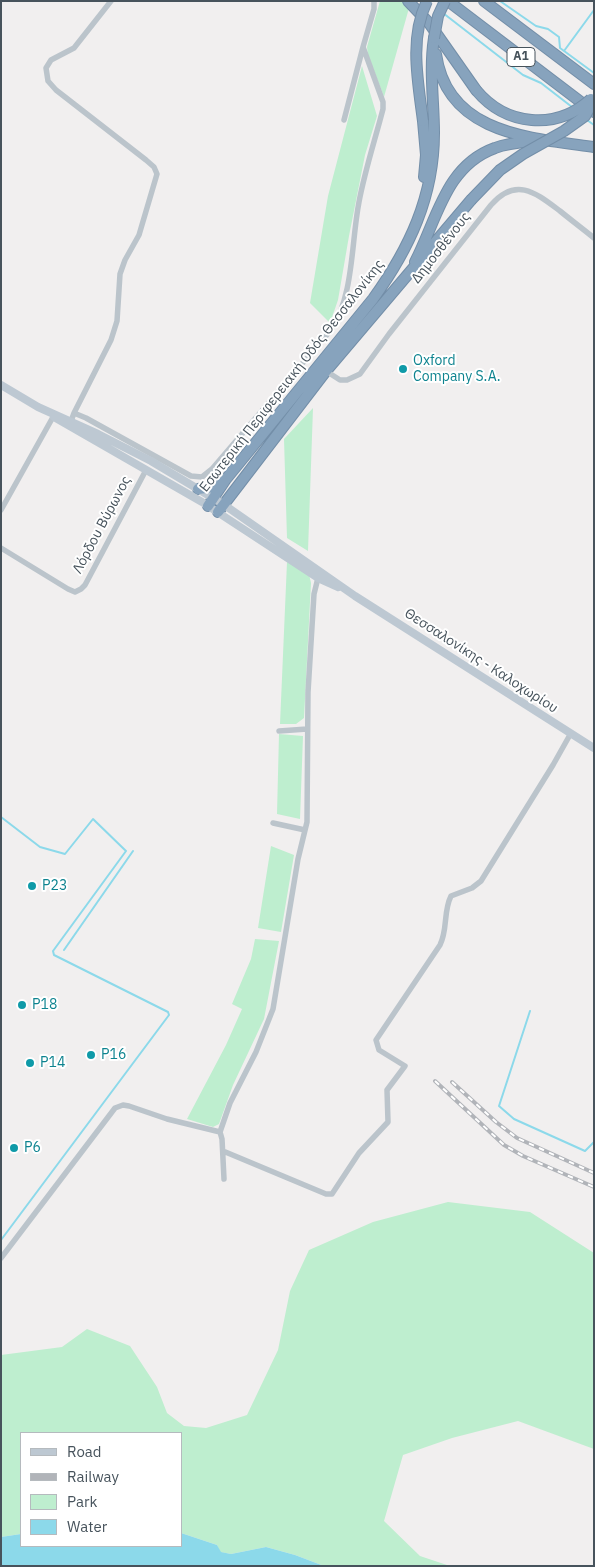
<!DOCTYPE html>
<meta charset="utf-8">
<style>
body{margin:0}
#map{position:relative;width:595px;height:1567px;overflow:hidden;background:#f1efef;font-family:"IBM Plex Sans",sans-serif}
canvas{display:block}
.frame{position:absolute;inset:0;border:2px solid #47535c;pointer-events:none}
.legend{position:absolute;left:20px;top:1432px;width:162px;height:115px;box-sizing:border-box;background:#fff;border:1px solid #b5babe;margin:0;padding:6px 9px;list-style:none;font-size:15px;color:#47535c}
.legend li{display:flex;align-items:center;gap:10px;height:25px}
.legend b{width:25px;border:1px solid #b5babe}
</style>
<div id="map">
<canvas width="595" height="1567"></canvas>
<div class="frame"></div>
<ul class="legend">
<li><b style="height:6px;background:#bdc8d2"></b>Road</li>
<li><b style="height:6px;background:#b1b4b9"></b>Railway</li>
<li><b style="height:14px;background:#beeecf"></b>Park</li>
<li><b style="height:14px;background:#8cd9ea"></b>Water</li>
</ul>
</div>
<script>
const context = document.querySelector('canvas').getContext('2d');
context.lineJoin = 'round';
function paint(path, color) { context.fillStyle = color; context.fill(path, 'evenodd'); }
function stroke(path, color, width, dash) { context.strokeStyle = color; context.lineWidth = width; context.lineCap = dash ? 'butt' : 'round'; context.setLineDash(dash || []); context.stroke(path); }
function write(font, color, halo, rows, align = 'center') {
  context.font = font + ' "IBM Plex Sans",sans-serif'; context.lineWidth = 4; context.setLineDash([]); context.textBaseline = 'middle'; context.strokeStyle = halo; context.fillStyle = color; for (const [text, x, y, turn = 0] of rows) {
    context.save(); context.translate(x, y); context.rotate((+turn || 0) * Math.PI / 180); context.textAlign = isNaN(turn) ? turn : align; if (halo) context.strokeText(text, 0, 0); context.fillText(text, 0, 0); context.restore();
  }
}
paint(new Path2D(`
 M380,1H411L384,97L368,55L367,47Z
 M362,66L377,116L365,155L349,236L338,300L330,323L310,303L328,196Z
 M313,408L308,551L287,538L284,439Z
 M287,562L309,574L311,583L304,718L296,724H280Z
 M279,734L303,736L300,819L277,814Z
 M271,846L294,855L281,932L258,928Z
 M255,939L279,941L264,1019L233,1085L219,1124L213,1127L187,1119L226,1045L242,1009L232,1004L251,959Z
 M448,1202L530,1212L594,1253V1449L518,1421L452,1438L403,1455L384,1521L420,1556L450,1566H324L295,1555L266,1547L231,1554L220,1552L217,1545L181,1533V1433H21V1534L1,1537V1355L62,1347L87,1329L130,1346L157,1387L167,1413L184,1426L206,1428L247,1415L278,1350L290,1291L309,1250L373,1222Z`), '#beeecf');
paint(new Path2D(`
 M181,1533L217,1545L221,1552L231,1554L266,1547L295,1555L324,1566H1V1537L21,1534V1546H181Z`), '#8cd9ea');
stroke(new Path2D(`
 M500,1L536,26L548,29L559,37L560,48L594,73
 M443,13L523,75L541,83L572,107
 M564,51L594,10
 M587,120L594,125
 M1,817L40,847L65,854L93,819L126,851L53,951L54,955L168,1012L169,1015L1,1240
 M64,950L133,851
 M530,1011L499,1106L514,1119L585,1151L594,1142`), '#8cd9ea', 2);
const highway = new Path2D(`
 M408,1L429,23L476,90
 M448,1L594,112
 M484,1L594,84
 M436,54C447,134 530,138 594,147
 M423,121L426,155L424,177
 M415,262C437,220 445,166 495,148C510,142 528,142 544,140
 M198,489L214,487L223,481
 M208,506L226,479L373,299C409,249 434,197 434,133C434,102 429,70 434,38
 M218,512L326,371L471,200`);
stroke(highway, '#738ea8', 12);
stroke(new Path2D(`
 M344,120L363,47
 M326,371L340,380H347L360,374L389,334L491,205C516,176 536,193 560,211C571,220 583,229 594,238
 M74,413L111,340L117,321L120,274L125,260L139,235L157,174L154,167L146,160L56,90L48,81L46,68L51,60L74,48L111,1
 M70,424L74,413L86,418L191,476L202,477L212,469L331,330C354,295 351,243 359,202C365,170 375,140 383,109V102L363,47L374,9V1
 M212,469L226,479
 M1,510L53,417
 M1,548L68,589L75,592L81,589L85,585L146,470
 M279,731L307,729
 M273,823L305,830
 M223,1151L326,1194H332L359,1153L388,1122L387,1090L405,1066L379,1050L376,1040L440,945C448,929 443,912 451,896L472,888L481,881L553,765L571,733
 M224,1179L222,1139L220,1132L230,1103L256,1052L273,1009L298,859L307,822L308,692L314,594L318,578
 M1,1258L115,1108L123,1105L129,1106L167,1119L220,1132`), '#bbc4cb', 5.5);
stroke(new Path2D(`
 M1,385L38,407L98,434L151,461L223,504L355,596L594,748
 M54,417L202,502L318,578L338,587`), '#bdc8d2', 8);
stroke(highway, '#87a3bd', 10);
const rail = new Path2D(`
 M435,1081L504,1145L523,1156L594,1187
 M452,1082L496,1122L517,1138L594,1173`);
stroke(rail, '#b1b4b9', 4);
stroke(rail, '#fff', 2, [5.5]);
const highwayBridge = new Path2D(`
 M434,38L438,16L445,1
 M476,90C506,126 556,131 591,99
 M423,121C418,82 409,38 427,1
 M471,200L500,170L523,154L564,131L585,116L594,100`);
stroke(highwayBridge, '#738ea8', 12, []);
stroke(highwayBridge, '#87a3bd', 10);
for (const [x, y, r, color] of [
 [403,369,5,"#0f9aa8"],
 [32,886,5,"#0f9aa8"],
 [22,1005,5,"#0f9aa8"],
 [91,1055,5,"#0f9aa8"],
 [30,1063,5,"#0f9aa8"],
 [14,1148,5,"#0f9aa8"]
]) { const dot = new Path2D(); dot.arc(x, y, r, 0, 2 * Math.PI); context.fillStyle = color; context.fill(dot); stroke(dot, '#fff', 2); }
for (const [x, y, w] of [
 [521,57,28]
]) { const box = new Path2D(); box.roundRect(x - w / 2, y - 9.5, w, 19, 4); context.fillStyle = '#fff'; context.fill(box); stroke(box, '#47535c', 1); }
write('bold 12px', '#47535c', null, [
 ["Α1",521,57]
]);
write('14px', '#47535c', '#fff', [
 ["Δημοσθένους",441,248,-52],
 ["Εσωτερική Περιφερειακή Οδός Θεσσαλονίκης",292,376,-52],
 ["Λόρδου Βύρωνος",102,525,-62],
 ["Θεσσαλονίκης - Καλοχωρίου",481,661,33]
]);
write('14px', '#0d838f', '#fff', [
 ["Oxford",413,361],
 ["Company S.A.",413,377],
 ["P23",42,886],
 ["P18",32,1005],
 ["P16",101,1055],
 ["P14",40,1063],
 ["P6",24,1148]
], 'left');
</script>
